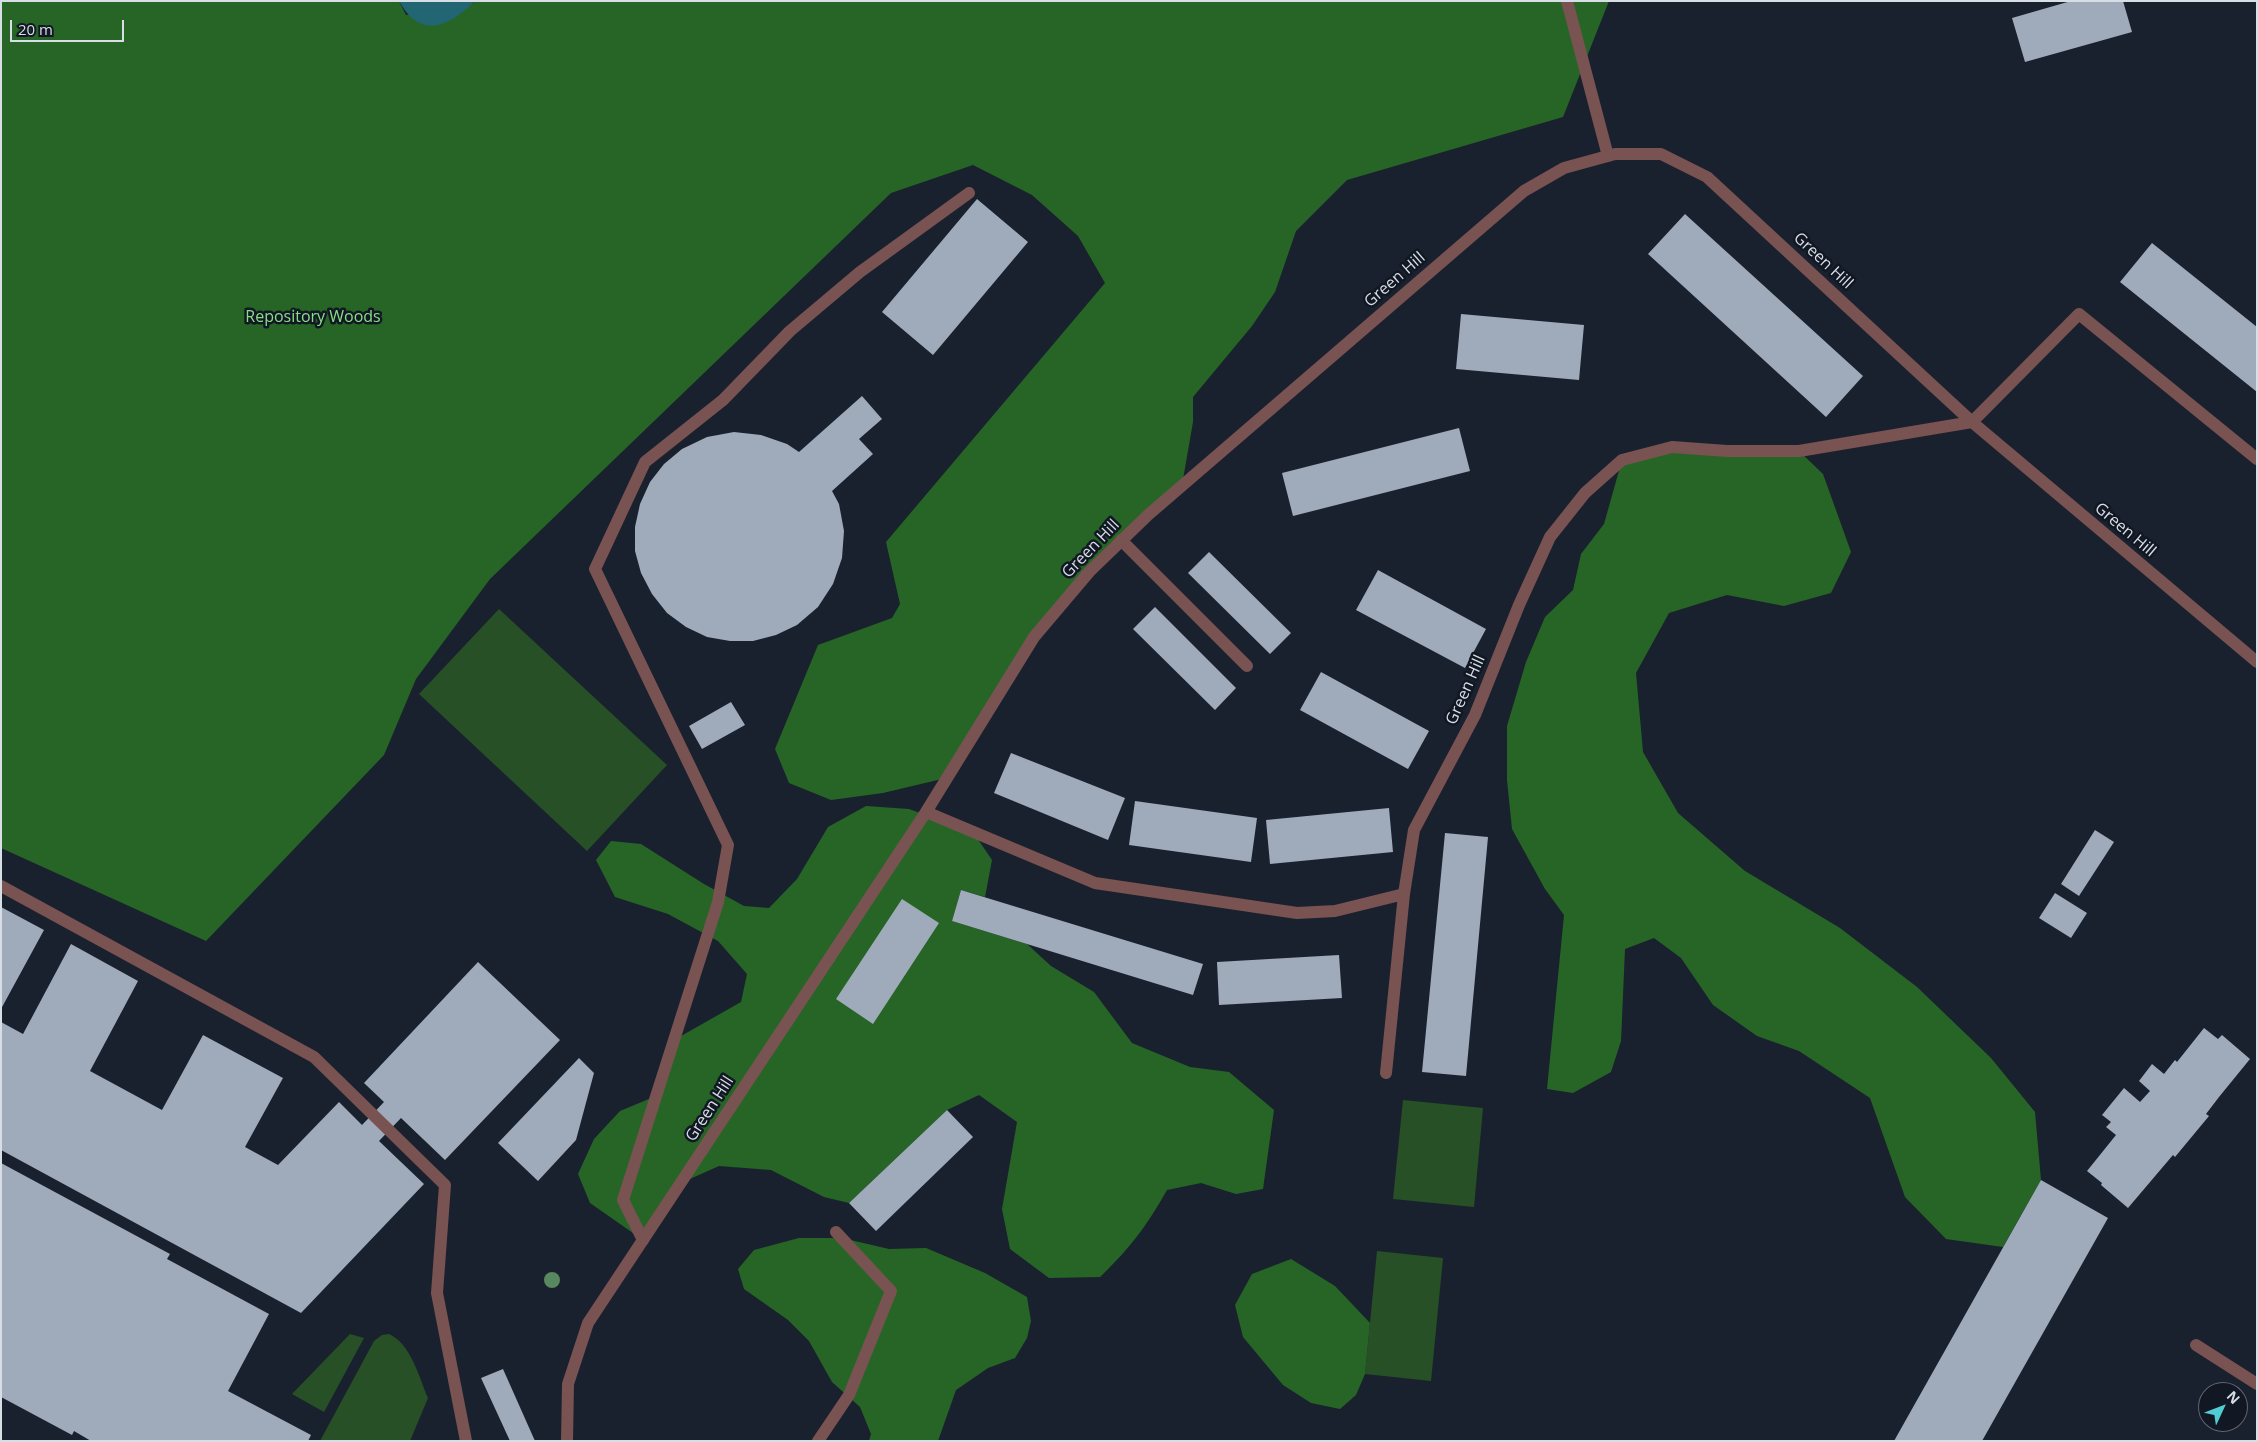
<!DOCTYPE html>
<style>
body{margin:0}
#map{position:relative;width:2258px;height:1442px;overflow:hidden;background:#1a212e;font-family:"Open Sans",sans-serif}
canvas{display:block}
.frame{position:absolute;inset:0;border:2px solid #d8dee6;pointer-events:none}
.north{position:absolute;left:2198px;top:1382px;width:50px;height:50px;box-sizing:border-box;background:#111824;border:1px solid #616772;border-radius:50%;rotate:47deg;font-size:14px;font-weight:700;line-height:20px;text-align:center;color:#d8dee6}
.north::after{content:'';display:block;margin:auto;width:18px;height:22px;background:#51ccd3;clip-path:polygon(50% 0,100% 100%,50% 72%,0 100%)}
.scale{position:absolute;left:10px;top:20px;width:114px;height:22px;box-sizing:border-box;border:2px solid #d8dee6;border-top:0;padding-left:6px;font-size:15px;line-height:18px;white-space:nowrap;color:#d8dee6;-webkit-text-stroke:4px #111824;paint-order:stroke}
</style>
<div id="map">
<canvas width="2258" height="1442"></canvas>
<div class="frame"></div>
<div class="north">N</div>
<div class="scale">20 m</div>
</div>
<script>
const context = document.querySelector('canvas').getContext('2d');
context.lineJoin = 'round';
function paint(path, color) { context.fillStyle = color; context.fill(path, 'evenodd'); }
function stroke(path, color, width, dash) { context.strokeStyle = color; context.lineWidth = width; context.lineCap = dash ? 'butt' : 'round'; context.setLineDash(dash || []); context.stroke(path); }
function write(font, color, halo, rows, align = 'center') {
  context.font = font + ' "Open Sans",sans-serif'; context.lineWidth = 5; context.setLineDash([]); context.textBaseline = 'middle'; context.strokeStyle = halo; context.fillStyle = color; for (const [text, x, y, turn = 0] of rows) {
    context.save(); context.translate(x, y); context.rotate((+turn || 0) * Math.PI / 180); context.textAlign = isNaN(turn) ? turn : align; if (halo) context.strokeText(text, 0, 0); context.fillText(text, 0, 0); context.restore();
  }
}
paint(new Path2D(`
 M499,609L667,765L587,851L419,694Z
 M1403,1100L1483,1108L1474,1207L1393,1199Z
 M1377,1251L1443,1258L1431,1381L1365,1374Z
 M350,1334L364,1338L324,1412L292,1394Z
 M389,1334C411,1344 419,1377 428,1398L410,1441H320L374,1341L382,1335Z`), '#275026');
paint(new Path2D(`
 M1,1H399L406,15L472,4L475,1H1609L1563,117L1347,180L1296,231L1275,292L1252,326L1193,397V422L1182,485L1034,637L946,778L883,793L831,800L789,783L775,749L818,645L892,618L900,604L886,542L1105,283L1078,236L1032,195L973,165L891,193L490,579L416,679L384,755L206,941L1,848Z
 M1672,447L1799,451L1823,474L1851,552L1831,593L1784,606L1727,595L1669,613L1636,673L1643,752L1678,813L1745,871L1840,928L1917,987L1991,1058L2035,1112L2041,1180L2003,1247L1946,1239L1905,1197L1870,1098L1799,1051L1757,1036L1713,1005L1681,958L1654,938L1625,949L1621,1041L1611,1072L1573,1093L1547,1089L1564,915L1545,889L1512,829L1507,780V726L1526,662L1545,617L1573,590L1581,554L1604,524L1622,460Z
 M866,806L909,809L973,832L992,860L985,897L961,890L952,921L1027,944L1051,966L1094,992L1132,1043L1190,1067L1229,1072L1274,1110L1263,1189L1236,1194L1201,1183L1167,1190C1146,1227 1130,1248 1100,1277L1049,1278L1010,1249L1002,1209L1017,1122L979,1095L947,1110L849,1203L824,1197L771,1170L719,1166L681,1183L643,1240L590,1203L578,1174L594,1139L620,1111L656,1096L674,1040L741,1002L747,974L718,941L668,914L615,897L596,860L611,841L641,844L704,884L744,906L769,908L797,879L828,827Z
 M799,1238H842L889,1249L926,1248L985,1273L1027,1297L1031,1321L1027,1338L1015,1358L988,1368L956,1390L938,1441H869L871,1434L860,1407L832,1382L809,1341L788,1320L744,1289L738,1269L754,1250Z
 M1291,1259L1335,1286L1370,1323L1365,1374L1356,1395L1340,1409L1311,1403L1283,1385L1243,1337L1235,1305L1252,1274Z`), '#276526');
paint(new Path2D(`
 M399,1H475C449,27 420,40 399,1Z`), '#226573');
paint(new Path2D(`
 M2071,1H2123L2132,32L2025,62L2012,18Z
 M977,199L1028,242L933,355L882,312Z
 M1685,214L1863,376L1826,417L1648,254Z
 M2152,243L2257,327V392L2120,282Z
 M1461,314L1584,325L1579,380L1456,369Z
 M862,396L882,419L859,439L873,454L832,491L839,504L844,531L842,558L833,584L818,607L797,625L776,635L753,641H730L707,637L686,627L667,613L652,594L641,573L635,551V527L640,504L650,482L664,464L682,449L707,437L734,432L761,435L787,444L799,452Z
 M1459,428L1470,471L1293,516L1282,473Z
 M1209,552L1291,633L1270,654L1188,573Z
 M1378,570L1486,629L1465,668L1356,610Z
 M1155,607L1236,688L1215,710L1133,629Z
 M1321,672L1429,731L1408,769L1300,710Z
 M731,702L745,725L702,749L689,726Z
 M1011,753L1125,798L1108,840L994,793Z
 M1135,801L1257,818L1251,862L1129,845Z
 M1389,808L1393,852L1270,864L1266,820Z
 M2095,830L2114,842L2079,896L2061,884Z
 M1445,833L1488,837L1466,1076L1422,1072Z
 M961,890L1203,964L1193,995L952,921Z
 M2055,893L2087,913L2071,938L2039,918Z
 M902,899L939,923L873,1024L836,999Z
 M1,907L44,930L1,1009Z
 M71,944L138,981L90,1071L162,1110L203,1035L283,1078L245,1147L278,1165L339,1102L362,1125L384,1102L364,1083L478,962L560,1040L445,1160L401,1118L379,1141L424,1184L301,1313L1,1150V1022L23,1034Z
 M1339,955L1342,998L1219,1005L1217,962Z
 M2204,1028L2218,1039L2222,1035L2250,1059L2219,1097L2206,1114L2209,1116L2175,1157L2173,1155L2128,1208L2101,1185L2102,1183L2087,1171L2116,1135L2106,1127L2111,1122L2102,1115L2124,1088L2140,1102L2150,1091L2139,1081L2152,1064L2164,1074L2175,1060L2177,1062Z
 M579,1058L594,1073L576,1140L538,1181L498,1143Z
 M947,1110L973,1137L876,1231L849,1203Z
 M1,1163L170,1254L167,1259L269,1314L228,1391L311,1435L308,1441H91L74,1431L72,1435L1,1397Z
 M2041,1180L2108,1218L1982,1441H1894Z
 M503,1369L535,1441H510L481,1378Z`), '#9faaba');
stroke(new Path2D(`
 M1567,1L1608,156
 M1972,422L2079,314L2257,459
 M1121,540L1247,666
 M1,886L314,1057L445,1185L437,1293L466,1441
 M643,1240L623,1200L718,902L728,845L595,569L645,462L723,400L790,331L860,272L969,193
 M2196,1345L2257,1384
 M818,1441L849,1395L891,1291L836,1232`), '#795252', 12);
stroke(new Path2D(`
 M1404,894L1335,911L1297,913L1095,883L926,812L1034,637L1089,572L1148,515L1524,191L1564,168L1615,154H1661L1707,177L1972,422L2257,662
 M1386,1073L1404,894L1414,830L1475,715L1519,605L1550,537L1585,493L1622,460L1672,447L1727,451H1799L1972,422
 M567,1441L568,1384L588,1323L926,812`), '#795252', 12);
context.fillStyle = '#57885e';
for (const [x, y] of [
 [552,1280]
]) { context.beginPath(); context.arc(x, y, 8, 0, 2 * Math.PI); context.fill(); }
write('16px', '#d8dee6', '#111824', [
 ["Green Hill",1823,261,43],
 ["Green Hill",1395,280,-41],
 ["Green Hill",2125,530,40],
 ["Green Hill",1091,549,-46],
 ["Green Hill",1466,690,-66],
 ["Green Hill",710,1109,-57]
]);
write('16px', '#89dd85', '#111824', [
 ["Repository Woods",313,317]
]);
</script>
